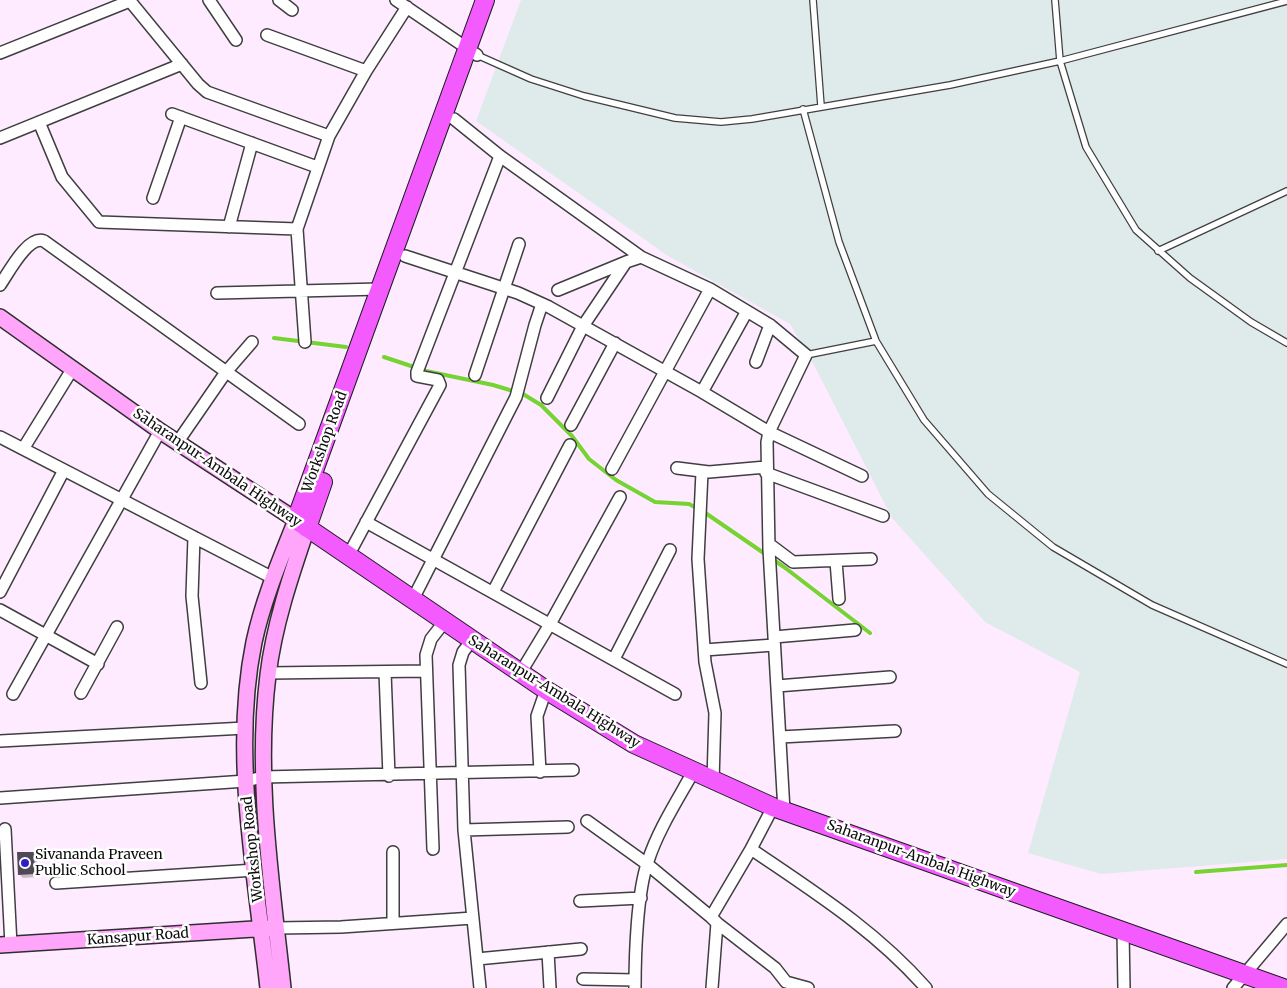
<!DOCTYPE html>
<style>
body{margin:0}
canvas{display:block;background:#feebff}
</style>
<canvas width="1287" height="988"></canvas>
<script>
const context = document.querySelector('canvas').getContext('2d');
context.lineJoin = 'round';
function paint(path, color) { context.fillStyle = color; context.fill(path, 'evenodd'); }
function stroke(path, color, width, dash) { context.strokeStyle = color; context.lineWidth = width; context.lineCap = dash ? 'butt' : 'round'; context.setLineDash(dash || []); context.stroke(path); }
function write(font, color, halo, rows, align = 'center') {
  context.font = font + ' Merriweather,serif'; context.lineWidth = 5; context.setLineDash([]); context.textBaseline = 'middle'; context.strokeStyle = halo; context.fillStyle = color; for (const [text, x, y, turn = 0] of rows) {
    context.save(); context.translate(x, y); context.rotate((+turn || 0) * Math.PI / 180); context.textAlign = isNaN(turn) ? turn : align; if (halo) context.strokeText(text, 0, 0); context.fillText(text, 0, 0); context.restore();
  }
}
paint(new Path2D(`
 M521,0H1287V859L1101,874L1028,853L1080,672L985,622L892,518L815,367L790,324L668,256L476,121Z`), '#dfebeb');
paint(new Path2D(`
 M34,853L37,856L38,877L23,878L19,874Z`), '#0003');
stroke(new Path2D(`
 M274,338L346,347
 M384,357L426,371L493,385L523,394L541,405L572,436L589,459L616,480L655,502L689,504L704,512L784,567L870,633
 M1196,872L1287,865`), '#76d331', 4);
paint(new Path2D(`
 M17,852H34L35,874L18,875Z`), '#4f4855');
const lane = new Path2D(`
 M813,0L821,106
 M1055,0L1060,61L1086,147L1136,230L1190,278L1251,322L1287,343
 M477,55L531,79L584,96L675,118L721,122L752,119L950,85L1060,61L1287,1
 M803,109L839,242L876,341L924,420L988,494L1053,547L1152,605L1287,664
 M1158,251L1287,191
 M806,355L876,341`);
const street = new Path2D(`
 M209,0L236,40
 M279,0L292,10
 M396,0L477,55
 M267,35L366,71
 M0,53L130,1L198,84L207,92L329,136
 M172,114L317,167
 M454,119L500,156L641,257L710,289L770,325L806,355L769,432L767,442L769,549L784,811
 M39,122L62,177L99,222L297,229
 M0,138L182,64
 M153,198L181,117
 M229,227L252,143
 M405,256L518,293L549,307L702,392L769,432L862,476
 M0,285C9,272 28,235 44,241L299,424
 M558,290L626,262
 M217,293L380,289
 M305,342L297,229L329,136L366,71L407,7
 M756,362L770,325
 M475,375L519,244
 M702,392L747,311
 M547,398L583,326L626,262L641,257
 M571,425L615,343
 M0,437L273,578
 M177,443L226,372L252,342
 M23,449L73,368
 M677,468L709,472L766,467
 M612,469L710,289
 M702,472L698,559L705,662L715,713L713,781
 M766,473L883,516
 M366,522L675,694
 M194,537L192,596L201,683
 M769,544L793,562L871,559
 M348,556L440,385L438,380L417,376V372L500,156
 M836,561L839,599
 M0,592L64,470
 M493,592L570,445
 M413,599L516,397L535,325L542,304
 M0,610L98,664
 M774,637L855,630
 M472,640L463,652L459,665L464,830L480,988
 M704,650L774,645
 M614,659L670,550
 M385,672L389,776
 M521,672L550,624L620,497
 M268,673L426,671
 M777,686L890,677
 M81,693L117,627
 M13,694L160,431
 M780,737L895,731
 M0,741L245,728
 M540,772L537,716L546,690
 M0,798L246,781L263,777L573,770
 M587,821L647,864L711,917
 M5,829L11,945
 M464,830L568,827
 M433,849L426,655L431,639L445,621
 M751,849C814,892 875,930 926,988
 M56,883L255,870
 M580,901L641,898
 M393,923V852
 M717,923L775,968L786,982L808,988
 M277,928L341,927L473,918
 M1123,931L1124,988
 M548,952L550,988
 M477,959L581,949
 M583,979L635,980
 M635,988C635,954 637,892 648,861C658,830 677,801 693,772
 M712,988L717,923L711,917L751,849L773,807
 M1233,988L1287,924`);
const secondary = new Path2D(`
 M0,317L160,431L296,520C280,560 263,600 254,642C231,754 256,876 268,988
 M0,945L270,928
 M283,988C272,884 255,779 268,675C274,625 291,575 307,528`);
const primary = new Path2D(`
 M485,0L296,520L546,690L634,744L773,807L1283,988
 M307,528L323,482`);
stroke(lane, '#3f3f3f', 8);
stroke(street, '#3f3f3f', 14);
stroke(secondary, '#2e2e2e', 18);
stroke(primary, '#1d1d1d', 20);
stroke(lane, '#fff', 5.5);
stroke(street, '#fff', 11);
stroke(secondary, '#ffa6fa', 15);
stroke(primary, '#f35bff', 18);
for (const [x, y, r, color] of [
 [25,863,5,"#331ec1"]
]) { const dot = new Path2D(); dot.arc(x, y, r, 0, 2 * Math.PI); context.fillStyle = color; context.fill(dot); stroke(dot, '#fff', 2); }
write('14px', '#0c0c0c', '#fff', [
 ["Workshop Road",325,442,-70],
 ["Saharanpur-Ambala Highway",217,468,34],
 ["Saharanpur-Ambala Highway",554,692,32],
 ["Workshop Road",253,849,-96],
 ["Saharanpur-Ambala Highway",921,859,20],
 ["Kansapur Road",138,937,-4]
]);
write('14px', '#0c0c0c', '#fff', [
 ["Sivananda Praveen",35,855],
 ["Public School",35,871]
], 'left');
</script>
